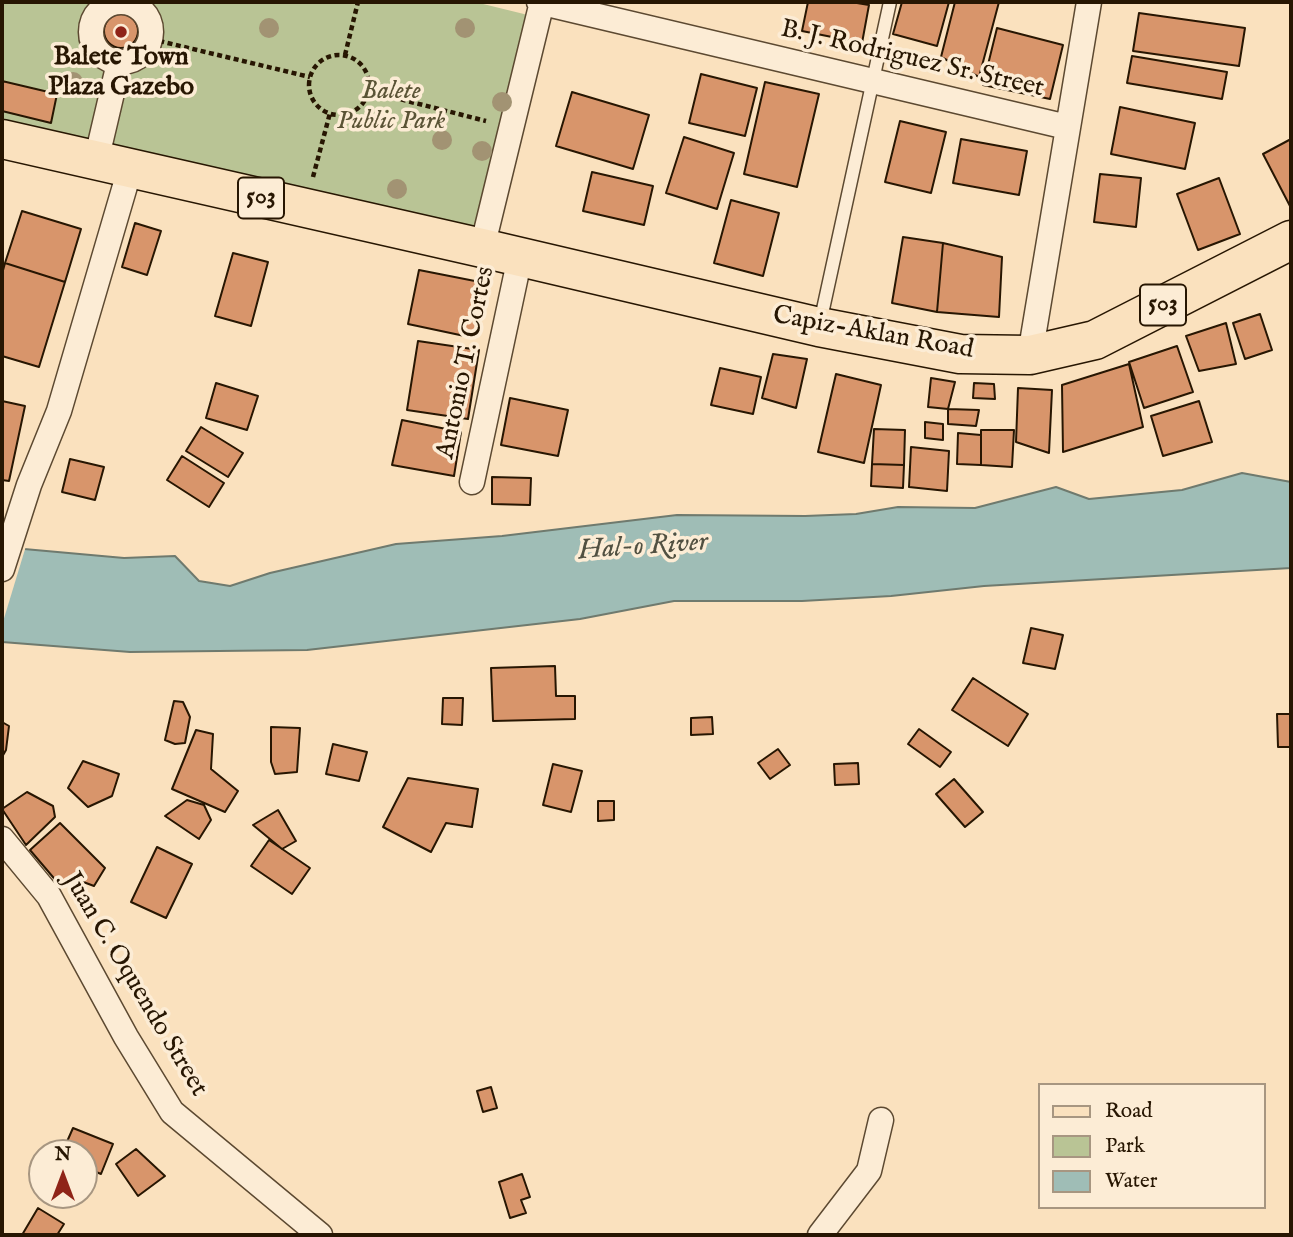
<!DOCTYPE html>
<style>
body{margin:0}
#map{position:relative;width:1293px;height:1237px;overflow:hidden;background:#fae1be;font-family:"IM FELL English",serif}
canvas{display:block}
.frame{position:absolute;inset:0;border:4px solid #271602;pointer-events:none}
.legend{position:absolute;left:1038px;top:1083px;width:228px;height:126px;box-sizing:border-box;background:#fcecd5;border:2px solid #a79681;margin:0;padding:9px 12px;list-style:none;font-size:21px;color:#271602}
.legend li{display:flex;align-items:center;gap:14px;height:35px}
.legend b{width:35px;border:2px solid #a79681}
.north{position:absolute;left:28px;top:1139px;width:70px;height:70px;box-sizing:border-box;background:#fcecd5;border:2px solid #a79681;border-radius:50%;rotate:0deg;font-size:19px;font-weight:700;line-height:28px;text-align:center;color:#271602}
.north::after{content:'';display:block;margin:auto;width:24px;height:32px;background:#8f2418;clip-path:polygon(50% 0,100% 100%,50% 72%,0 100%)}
</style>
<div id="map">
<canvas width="1293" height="1237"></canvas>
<div class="frame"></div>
<ul class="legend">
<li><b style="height:9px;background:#fae1be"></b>Road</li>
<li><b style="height:19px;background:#b9c495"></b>Park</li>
<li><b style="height:19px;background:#9fbdb6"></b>Water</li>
</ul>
<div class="north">N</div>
</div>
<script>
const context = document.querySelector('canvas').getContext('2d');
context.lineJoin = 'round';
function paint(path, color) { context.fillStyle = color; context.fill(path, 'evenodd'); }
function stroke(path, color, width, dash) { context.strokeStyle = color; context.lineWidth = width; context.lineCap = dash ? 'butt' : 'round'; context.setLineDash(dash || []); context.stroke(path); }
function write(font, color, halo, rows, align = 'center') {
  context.font = font + ' "IM FELL English",serif'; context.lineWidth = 7; context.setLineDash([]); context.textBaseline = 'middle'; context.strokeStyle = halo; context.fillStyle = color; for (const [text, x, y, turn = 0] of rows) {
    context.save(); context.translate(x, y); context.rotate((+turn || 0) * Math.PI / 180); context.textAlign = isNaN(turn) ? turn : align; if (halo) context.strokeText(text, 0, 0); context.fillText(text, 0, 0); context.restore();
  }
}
paint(new Path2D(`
 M2,2H475L528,15L476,236L2,126Z`), '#b9c495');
const water = new Path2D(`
 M1242,473L1291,482V568L984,586L891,596L802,601H674L580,619L307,650L130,652L2,642V547L124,558L175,556L199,581L230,586L270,573L396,544L502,536L677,515L805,516L856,514L898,507L975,508L1056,487L1089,499L1182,490Z`);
paint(water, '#9fbdb6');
stroke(water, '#6f7a6e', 2);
paint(new Path2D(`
 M2,544L26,546L2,625Z`), '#fae1be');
const building = new Path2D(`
 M808,2H851L869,5L862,43L802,31Z
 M902,2H949L937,46L893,34Z
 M955,2H999L979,77L941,57Z
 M1139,13L1245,28L1239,66L1133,51Z
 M104 31a17 17 0 1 1 34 0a17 17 0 1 1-34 0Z
 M997,28L1063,45L1050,99L983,85Z
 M1132,56L1227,72L1222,99L1127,83Z
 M701,74L757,88L745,136L689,123Z
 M2,81L57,94L51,123L2,111Z
 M765,82L819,94L797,187L744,174Z
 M572,92L649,115L633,169L556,146Z
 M1120,107L1195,123L1185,169L1111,154Z
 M900,121L946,132L931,193L885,182Z
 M684,137L734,153L717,209L666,193Z
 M961,139L1027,151L1019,195L953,183Z
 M1291,139V208L1263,154Z
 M592,172L653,186L644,225L583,211Z
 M1100,174L1141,178L1136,227L1094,222Z
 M1219,178L1240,234L1198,250L1177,194Z
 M731,200L779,213L763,276L714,263Z
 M22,211L81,229L65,282L5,263Z
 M135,223L161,231L147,275L122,267Z
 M903,237L943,243L937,312L892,303Z
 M943,243L1002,257L999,317L937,312Z
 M233,253L268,262L251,326L215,316Z
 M5,263L65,282L39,367L2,356V274Z
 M419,270L485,283L474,338L408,324Z
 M1260,314L1272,350L1245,359L1233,323Z
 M1226,323L1236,364L1199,371L1186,336Z
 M418,341L479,350L468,419L407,410Z
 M1177,346L1193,392L1144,408L1129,362Z
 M773,354L807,359L796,408L762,398Z
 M1129,364L1143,427L1063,452L1062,385Z
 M720,368L761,377L753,414L711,405Z
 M836,374L881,385L864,463L818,452Z
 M931,378L955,382L948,409L928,407Z
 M216,383L258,396L247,430L206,418Z
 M974,383L994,384L995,399L973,398Z
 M1018,388L1052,390L1049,453L1016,442Z
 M510,398L568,410L558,456L501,445Z
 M2,401L25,406L9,481L2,480Z
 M1199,401L1212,442L1163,456L1151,416Z
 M948,409L979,410L976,426L948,424Z
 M402,420L461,432L454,476L392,465Z
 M925,422L943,424V440L925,438Z
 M201,427L243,453L228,477L186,451Z
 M874,429L905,430L904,465L872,464Z
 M981,430H1014L1012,467L981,465Z
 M958,433L981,435V465L957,464Z
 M911,447L949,451L947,491L909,487Z
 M182,456L224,483L209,507L167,480Z
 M70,459L104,467L95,500L62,492Z
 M872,464L904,465L903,488L871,486Z
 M492,477L531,478L530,505L492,504Z
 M1031,628L1063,635L1055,669L1023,663Z
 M555,666L556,696H575V719L493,721L491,668Z
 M973,678L1028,714L1008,746L952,710Z
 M443,698H463L462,725L442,724Z
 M174,701L183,702L190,717L185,743L175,744L165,740Z
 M1277,714H1291V747H1278Z
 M712,717L713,734L691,735V718Z
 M2,722L9,726L6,750L2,757Z
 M271,727L300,728L297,772L275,774L271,762Z
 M919,729L951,752L940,767L908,744Z
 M196,730L213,734L211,769L238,791L225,812L172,789Z
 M333,744L367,752L359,781L326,774Z
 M778,749L790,765L770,779L758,763Z
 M83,761L119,774L112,796L88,807L68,788Z
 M858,763L859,784L835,785L834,764Z
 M553,764L582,771L571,812L543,805Z
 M408,778L478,789L472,827L446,823L431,852L383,827Z
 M954,779L983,812L965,827L936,794Z
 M27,792L53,806L55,817L26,845L2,809Z
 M187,800L204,805L211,820L199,839L165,816Z
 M598,801H614V820L598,821Z
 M278,810L296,841L282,849L253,825Z
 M60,823L105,868L94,886L78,880L58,883L30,850Z
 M269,840L310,868L292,894L251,866Z
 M157,847L192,864L166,918L131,902Z
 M491,1087L497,1108L483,1112L477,1091Z
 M73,1128L113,1144L101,1174L84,1167V1153H62Z
 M136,1149L165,1176L138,1196L116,1164Z
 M522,1174L530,1197L521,1200L526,1213L510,1218L499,1182Z
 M38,1208L64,1224L57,1235H22Z`);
paint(building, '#d8956b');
stroke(building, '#271602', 2);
const lane = new Path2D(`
 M820,323L890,2`);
const street = new Path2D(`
 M91 32a30 30 0 1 1 60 0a30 30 0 1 1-60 0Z
 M539,2L1067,127
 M96,161L119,63
 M482,248L542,2
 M1030,355L1089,2
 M472,482L520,257
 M2,569L29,485L59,411L130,169
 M2,839L49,896L126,1037L172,1112L320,1235
 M820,1235L869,1171L881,1120`);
const primary = new Path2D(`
 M2,139L482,248L819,327L960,354L1030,355L1095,340L1291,240`);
stroke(lane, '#5c4931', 15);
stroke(street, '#5c4931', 27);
stroke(primary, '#271602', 41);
stroke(new Path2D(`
 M151,39L310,77
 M309 85a30 30 0 1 1 60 0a30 30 0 1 1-60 0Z
 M345,55L358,2
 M368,91L486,121
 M313,177L330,113`), '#271602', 4.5, [5, 3.5]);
stroke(lane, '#fcecd5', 12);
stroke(street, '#fcecd5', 24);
stroke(primary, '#fae1be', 38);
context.fillStyle = '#a29373';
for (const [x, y] of [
 [269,28],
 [465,28],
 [73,82],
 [502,102],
 [442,140],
 [482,151],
 [397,189]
]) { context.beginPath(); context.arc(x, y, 10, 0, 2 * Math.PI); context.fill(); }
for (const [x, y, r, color] of [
 [121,32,7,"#8f2418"]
]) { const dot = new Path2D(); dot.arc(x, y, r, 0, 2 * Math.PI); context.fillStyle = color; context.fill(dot); stroke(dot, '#fcecd5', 2.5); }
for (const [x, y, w] of [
 [261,198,46],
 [1163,305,46]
]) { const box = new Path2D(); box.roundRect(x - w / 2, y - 20.5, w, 41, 5); context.fillStyle = '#fcecd5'; context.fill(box); stroke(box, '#271602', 2); }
write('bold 24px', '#271602', null, [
 ["503",261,198],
 ["503",1163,305]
]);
write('bold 26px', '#271602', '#fcecd5', [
 ["Balete Town",121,59],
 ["Plaza Gazebo",121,89]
]);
write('26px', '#271602', '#fcecd5', [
 ["B. J. Rodriguez Sr. Street",912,60,13],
 ["Capiz-Aklan Road",873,334,10],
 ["Antonio T. Cortes",467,363,-78],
 ["Juan C. Oquendo Street",134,985,59]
]);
write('italic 26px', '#5a5335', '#fcecd5', [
 ["Balete",391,93],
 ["Public Park",391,123]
]);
write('italic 28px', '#515041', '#fcecd5', [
 ["Hal-o River",643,548,-4]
]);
</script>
